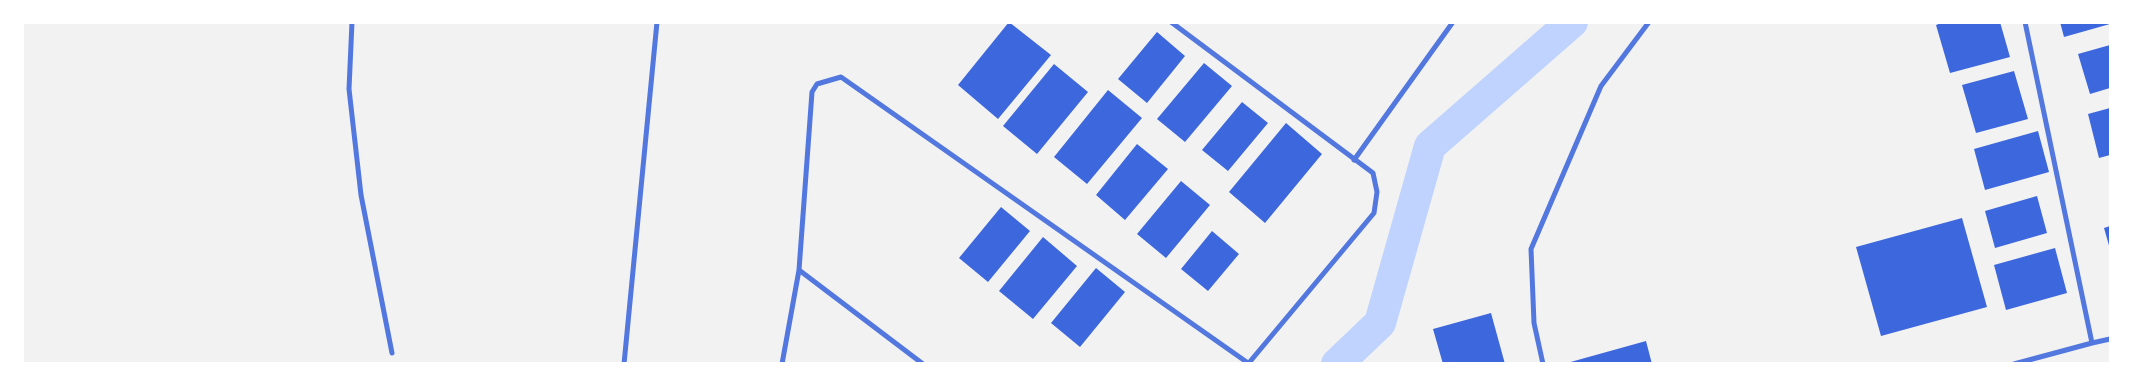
<!DOCTYPE html>
<style>
body{margin:0}
#map{position:relative;width:2133px;height:386px;overflow:hidden;background:#f2f2f2;font-family:Poppins,sans-serif}
canvas{display:block}
.frame{position:absolute;inset:0;border:24px solid #fff;pointer-events:none}
</style>
<div id="map">
<canvas width="2133" height="386"></canvas>
<div class="frame"></div>
</div>
<script>
const context = document.querySelector('canvas').getContext('2d');
context.lineJoin = 'round';
function stroke(path, color, width, dash) { context.strokeStyle = color; context.lineWidth = width; context.lineCap = dash ? 'butt' : 'round'; context.setLineDash(dash || []); context.stroke(path); }
function paint(path, color) { context.fillStyle = color; context.fill(path, 'evenodd'); }
stroke(new Path2D(`
 M1337,364L1380,323L1430,146L1572,22`), '#bfd3fe', 32);
paint(new Path2D(`
 M1009,22L1051,55L998,119L958,85Z
 M1944,22H2000L2010,57L1950,73L1936,25Z
 M2060,22H2110V24L2064,37Z
 M1157,32L1185,56L1147,103L1118,79Z
 M2110,45V88L2090,94L2078,54Z
 M1204,63L1232,86L1185,142L1157,119Z
 M1054,64L1088,92L1037,154L1003,126Z
 M2014,71L2028,119L1976,133L1962,85Z
 M1108,90L1142,118L1087,184L1054,157Z
 M1242,102L1268,123L1228,171L1202,150Z
 M2110,108V155L2099,158L2088,114Z
 M1286,123L1322,154L1265,223L1229,192Z
 M2038,131L2049,172L1985,190L1974,149Z
 M1137,144L1168,169L1125,220L1096,195Z
 M1181,181L1210,205L1166,258L1137,234Z
 M2037,196L2047,233L1995,248L1985,211Z
 M1001,207L1030,231L988,282L959,258Z
 M1962,218L1987,307L1881,336L1856,247Z
 M2110,226V249L2104,228Z
 M1212,231L1239,254L1208,291L1181,269Z
 M1043,237L1077,266L1033,319L999,291Z
 M2055,248L2067,293L2006,310L1994,265Z
 M1096,268L1125,292L1080,347L1051,323Z
 M1491,313L1505,364H1443L1433,329Z
 M1646,341L1652,364H1567V363Z`), '#3d67dc');
stroke(new Path2D(`
 M352,22L349,89L361,195L392,353
 M1171,22L1373,173L1377,192L1374,213L1248,364
 M2025,22L2092,343L2110,339
 M1354,160L1453,22
 M799,270L923,364
 M624,364L657,22
 M782,364L799,270L812,92L817,84L841,77L1248,363
 M1543,364L1534,323L1531,249L1601,86L1649,22
 M2014,364L2092,343`), '#5277de', 5);
</script>
